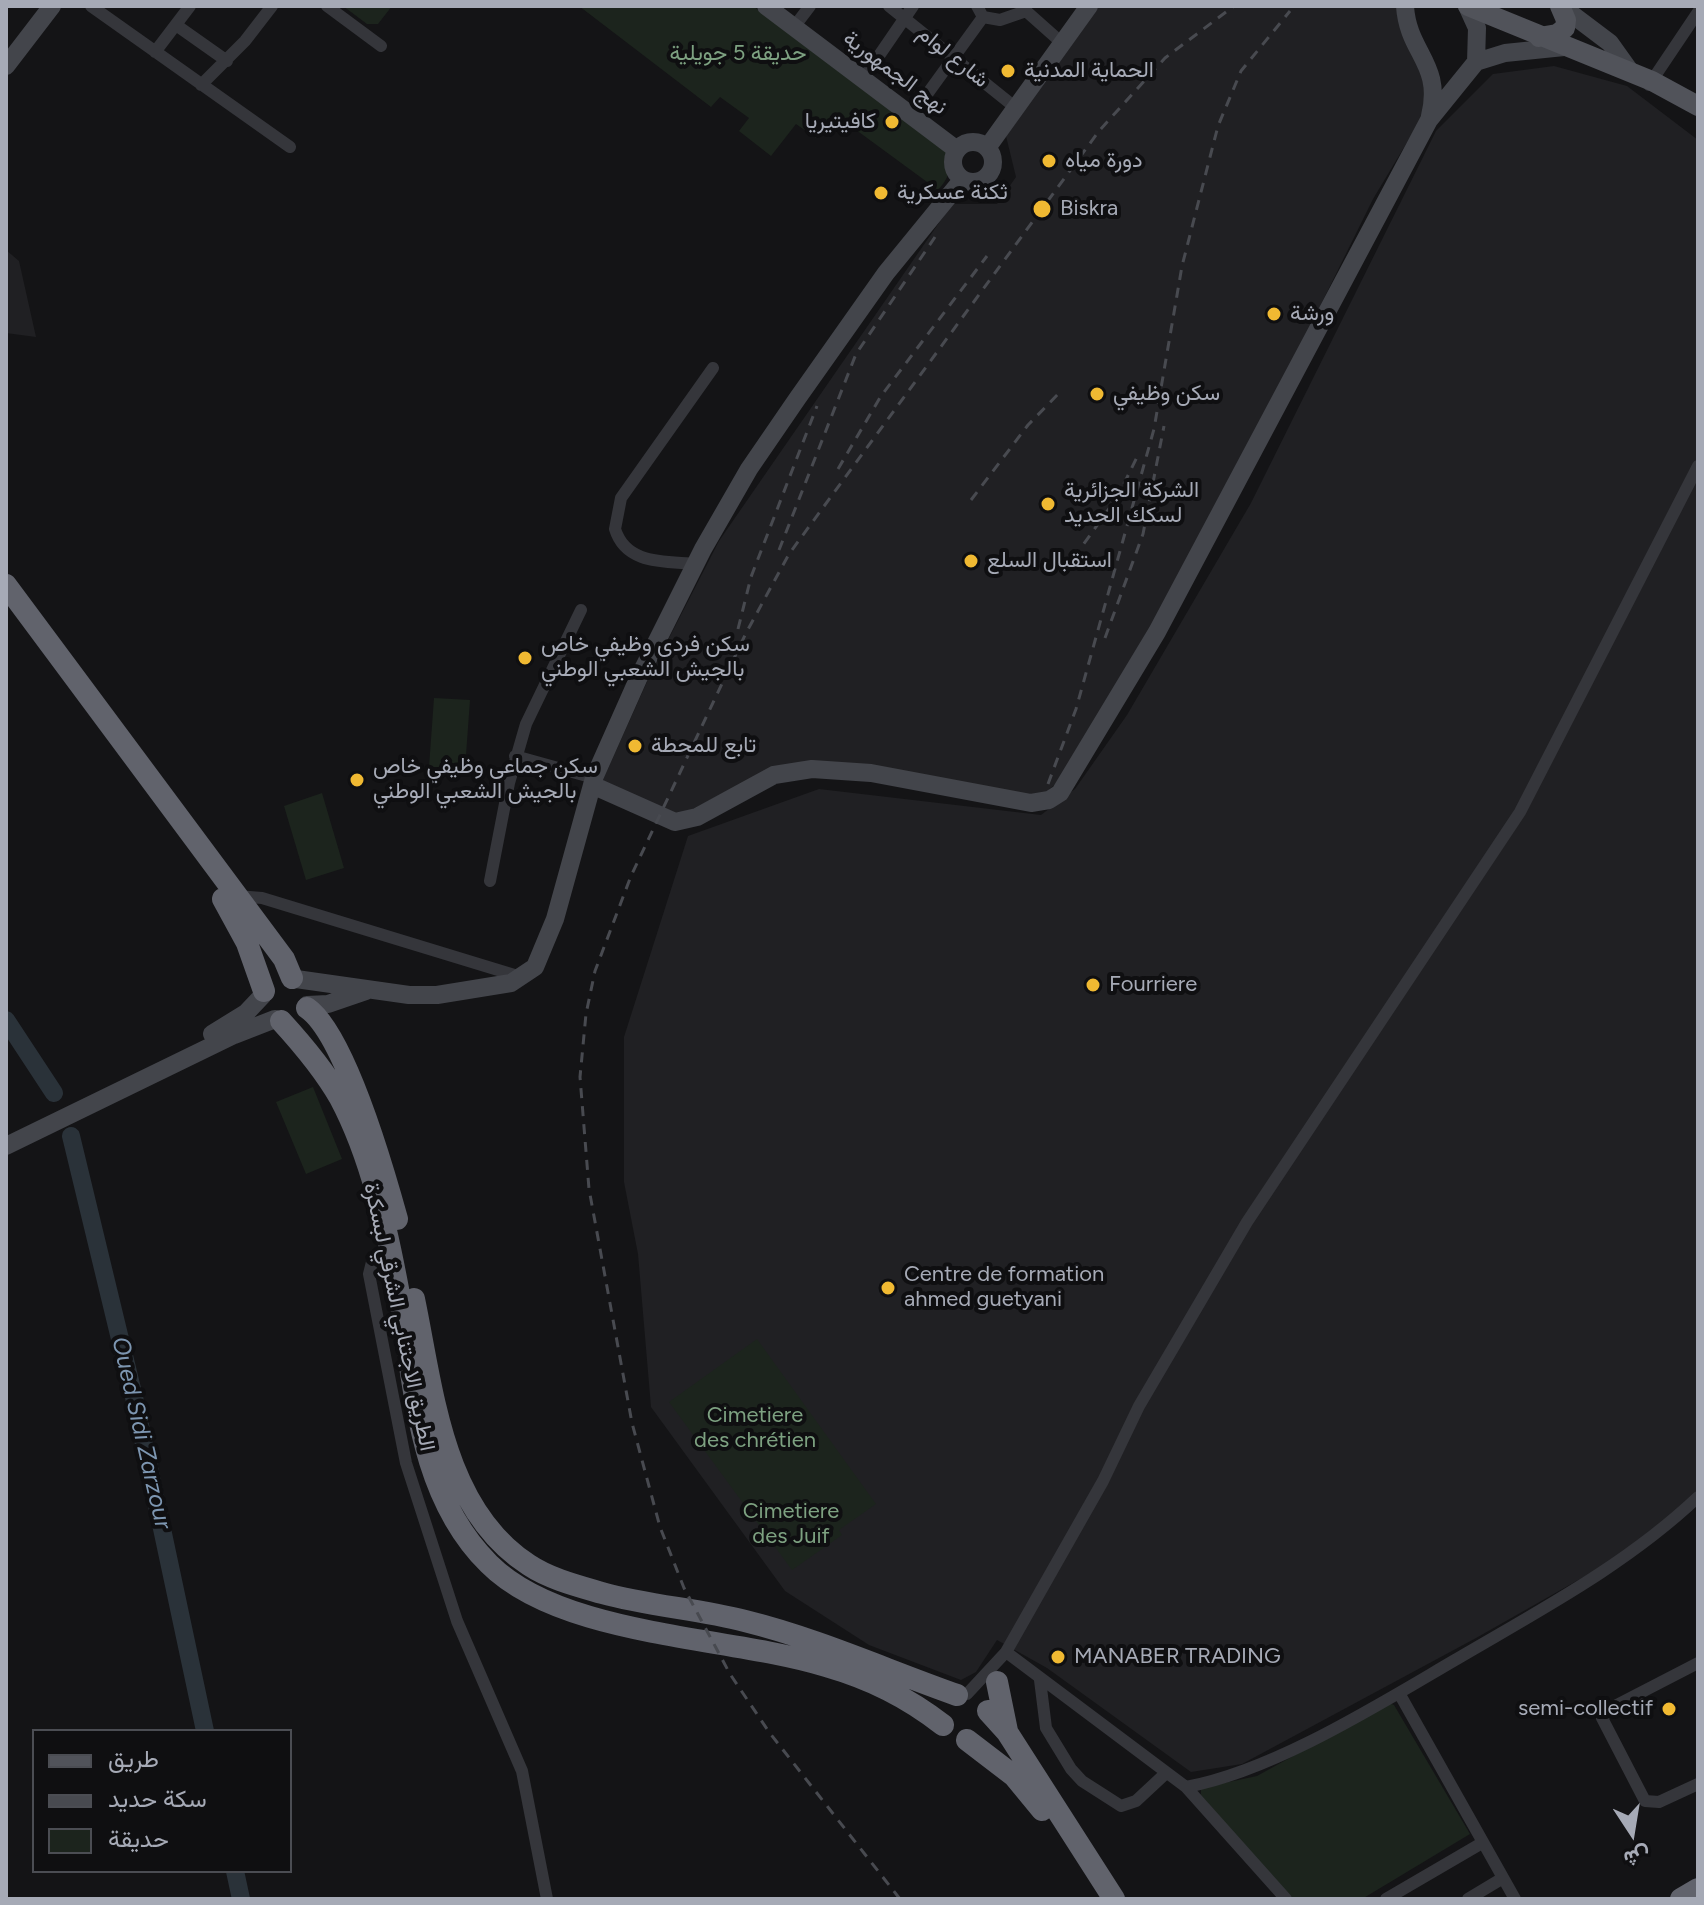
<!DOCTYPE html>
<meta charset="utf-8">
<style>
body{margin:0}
#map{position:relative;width:1704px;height:1905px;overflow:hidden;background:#141416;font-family:Figtree,Vazirmatn,sans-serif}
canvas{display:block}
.frame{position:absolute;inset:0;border:8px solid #a6aab6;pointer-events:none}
.legend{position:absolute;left:32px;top:1729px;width:260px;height:144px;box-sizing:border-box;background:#0f0f11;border:2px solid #4b4d53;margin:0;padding:10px 14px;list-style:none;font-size:24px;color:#a6aab6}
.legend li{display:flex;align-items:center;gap:16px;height:40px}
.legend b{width:40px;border:2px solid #4b4d53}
.north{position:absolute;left:1592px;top:1793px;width:80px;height:80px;-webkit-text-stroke:6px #0f0f11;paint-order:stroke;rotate:168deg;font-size:22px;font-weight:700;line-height:32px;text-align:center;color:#a6aab6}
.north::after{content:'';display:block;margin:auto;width:28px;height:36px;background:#a6aab6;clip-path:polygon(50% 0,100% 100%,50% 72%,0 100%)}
</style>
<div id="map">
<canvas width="1704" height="1905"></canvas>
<div class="frame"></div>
<ul class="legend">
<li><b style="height:10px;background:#51535a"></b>طريق</li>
<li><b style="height:10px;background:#484a50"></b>سكة حديد</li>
<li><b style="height:22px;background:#1c241d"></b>حديقة</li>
</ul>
<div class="north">ش</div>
</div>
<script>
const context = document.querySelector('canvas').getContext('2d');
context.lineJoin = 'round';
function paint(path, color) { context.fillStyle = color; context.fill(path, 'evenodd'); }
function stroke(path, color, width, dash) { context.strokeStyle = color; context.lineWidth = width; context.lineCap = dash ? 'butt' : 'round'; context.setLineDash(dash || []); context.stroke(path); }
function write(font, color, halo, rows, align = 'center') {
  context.font = font + ' Figtree,Vazirmatn,sans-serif'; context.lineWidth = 8; context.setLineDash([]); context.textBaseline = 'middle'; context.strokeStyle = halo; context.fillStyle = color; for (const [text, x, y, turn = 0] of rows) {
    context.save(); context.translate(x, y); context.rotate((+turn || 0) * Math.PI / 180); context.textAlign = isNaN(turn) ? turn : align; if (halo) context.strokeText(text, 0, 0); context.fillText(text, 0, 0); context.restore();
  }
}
paint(new Path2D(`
 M1099,6H1397L1428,90L1421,119L1373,199L1293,361L1151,628L1060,780L1044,794H1022L770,769L689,811L672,814L602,782L650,675L719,541L952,204H997L1016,177L1006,136Z
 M1554,66L1627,86L1698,140V1489L1679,1513L1617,1558L1476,1638L1242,1764L1191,1772L1047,1668L997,1640L976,1672L961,1680L869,1645L785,1591L651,1407L638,1254L624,1182V1037L688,836L819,789L1041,815L1075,789L1127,715L1251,503L1436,131L1493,74Z
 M6,250L19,261L36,337L6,333Z`), '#202023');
paint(new Path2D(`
 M343,6H392L378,24H367Z
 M579,6H753L946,152C953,168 949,178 938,190L833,113L816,138L796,124L771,156L739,131L749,118L720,97L711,107Z
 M434,698L470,700L465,769L429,767Z
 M322,793L344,868L306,880L284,806Z
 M313,1087L342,1159L306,1174L276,1102Z
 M757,1339L876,1504L839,1530L842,1535L792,1570L669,1402Z
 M1389,1703L1394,1705L1470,1834L1362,1899H1295L1284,1892L1201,1795V1788L1257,1776Z`), '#1c241d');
stroke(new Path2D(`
 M6,1020L54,1093
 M71,1136L134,1397L205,1731
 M235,1871L241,1899`), '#2a3239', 18);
stroke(new Path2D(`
 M91,6L290,147
 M327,6L381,46
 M889,6L1016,108
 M977,6L983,17L1000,20L1026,11V6
 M1026,11L1062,43
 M176,25L227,61
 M794,27L810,6
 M155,52L190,6
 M863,79L913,6
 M201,85L245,41L272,6
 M1649,85L1698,12
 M912,115L983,17
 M696,564C665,561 626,565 615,529L621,498L713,368
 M515,756L594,778
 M490,881L509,783L526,724L581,610
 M237,896L262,898L521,977
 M388,1247L372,1262L369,1274L406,1463L457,1621L522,1771L547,1899
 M1006,1652L1186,1787L1286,1899
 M1698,1663L1609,1709L1602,1718L1645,1801L1659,1802L1698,1784
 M1040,1680L1046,1728L1071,1769L1082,1781L1121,1806L1136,1801L1165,1774
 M1399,1693L1515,1899
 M967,1694L1006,1652L1103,1481L1139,1406L1247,1222L1520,812L1698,466
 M1186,1787C1273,1771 1378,1705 1455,1660C1540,1610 1626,1565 1698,1497
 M1386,1899L1482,1843
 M1468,1899L1503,1878`), '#35363b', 12);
stroke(new Path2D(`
 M766,6L957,150
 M1405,6C1408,54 1443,63 1430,116
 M1467,6L1477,28L1476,62
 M1561,6L1610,43L1630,71
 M6,66L52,6
 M953 162a20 20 0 1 1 40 0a20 20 0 1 1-40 0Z
 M987,148L1089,6
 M592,785L675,822L697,817L774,775L812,769L871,773L1031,803L1049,800L1060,793L1157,632L1429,120L1476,62L1505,53L1564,47
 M296,979L409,995H437L511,983L535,967L555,919L594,778L638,679L703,549L749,469L797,399L886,273L962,180
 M307,1005L328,1004L366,991
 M212,1034L246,1013L263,995
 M6,1146L234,1035L275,1019`), '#43454b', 18);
stroke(new Path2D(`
 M1468,6L1652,81L1698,106
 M1539,37L1557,34L1565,28L1566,20L1560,6`), '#51535a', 20);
stroke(new Path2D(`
 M6,585L284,959L292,978
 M223,899L247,943L264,991
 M307,1008C345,1034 384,1172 397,1219
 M281,1021C303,1045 324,1070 340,1098C371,1156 387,1229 399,1294C415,1387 418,1494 489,1564C562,1637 729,1636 826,1666C871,1679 907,1697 943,1725
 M414,1299C433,1390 442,1509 529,1565C550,1579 578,1586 602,1593C649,1606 698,1609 745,1621C818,1639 886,1670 957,1695
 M997,1682L1007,1731
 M988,1711L1007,1732L1114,1899
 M967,1740L1014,1776L1042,1810
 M1681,1899L1698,1889`), '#61636c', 22);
stroke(new Path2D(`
 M838,469L881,396L987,256
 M971,500L1028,425L1062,390
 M779,550L856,354L935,237
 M1063,573L1118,496L1137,457
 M738,629L751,577L817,406
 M1105,638L1143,534L1164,426
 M1048,784L1076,709L1154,429L1182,266L1218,126L1241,71L1290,11
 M900,1899L769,1732L730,1674L684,1588L660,1527L632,1423L589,1189L580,1077L586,1014L595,971L631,876L746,633L789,554L1099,131L1165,58L1234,6`), '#484a50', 3, [10, 8]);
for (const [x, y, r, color] of [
 [1008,71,8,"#f0b932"],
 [892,122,8,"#f0b932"],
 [1049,161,8,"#f0b932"],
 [881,193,8,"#f0b932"],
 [1042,209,10,"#f0b932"],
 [1274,314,8,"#f0b932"],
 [1097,394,8,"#f0b932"],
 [1048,504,8,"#f0b932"],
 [971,561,8,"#f0b932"],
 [525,658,8,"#f0b932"],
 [635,746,8,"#f0b932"],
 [357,780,8,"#f0b932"],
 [1093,985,8,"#f0b932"],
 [888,1288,8,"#f0b932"],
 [1058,1657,8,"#f0b932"],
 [1669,1709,8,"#f0b932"]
]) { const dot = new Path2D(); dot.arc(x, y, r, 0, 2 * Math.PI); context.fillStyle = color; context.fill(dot); stroke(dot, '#0f0f11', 3); }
write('22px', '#7da181', '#0f0f11', [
 ["حديقة 5 جويلية",738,54],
 ["Cimetiere",755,1416],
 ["des chrétien",755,1441],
 ["Cimetiere",791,1512],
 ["des Juif",791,1537]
]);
write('22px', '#a6aab6', '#0f0f11', [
 ["شارع لوام",953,57,39],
 ["نهج الجمهورية",895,73,37],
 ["الطريق الاجتنابي الشرقي لبسكرة",399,1317,78]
]);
write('22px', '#a6aab6', '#0f0f11', [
 ["الحماية المدنية",1024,71],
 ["كافيتيريا",876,122,"right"],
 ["دورة مياه",1065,161],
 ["ثكنة عسكرية",897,193],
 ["Biskra",1060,209],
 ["ورشة",1290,314],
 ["سكن وظيفي",1113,394],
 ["الشركة الجزائرية",1064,491],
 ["لسكك الحديد",1064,516],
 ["استقبال السلع",987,561],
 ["سكن فردي وظيفي خاص",541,645],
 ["بالجيش الشعبي الوطني",541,670],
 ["تابع للمحطة",651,746],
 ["سكن جماعي وظيفي خاص",373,767],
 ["بالجيش الشعبي الوطني",373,792],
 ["Fourriere",1109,985],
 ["Centre de formation",904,1275],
 ["ahmed guetyani",904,1300],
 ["MANABER TRADING",1074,1657],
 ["semi-collectif",1653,1709,"right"]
], 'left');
write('italic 24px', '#7d96b1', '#0f0f11', [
 ["Oued Sidi Zarzour",141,1433,77]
]);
</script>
